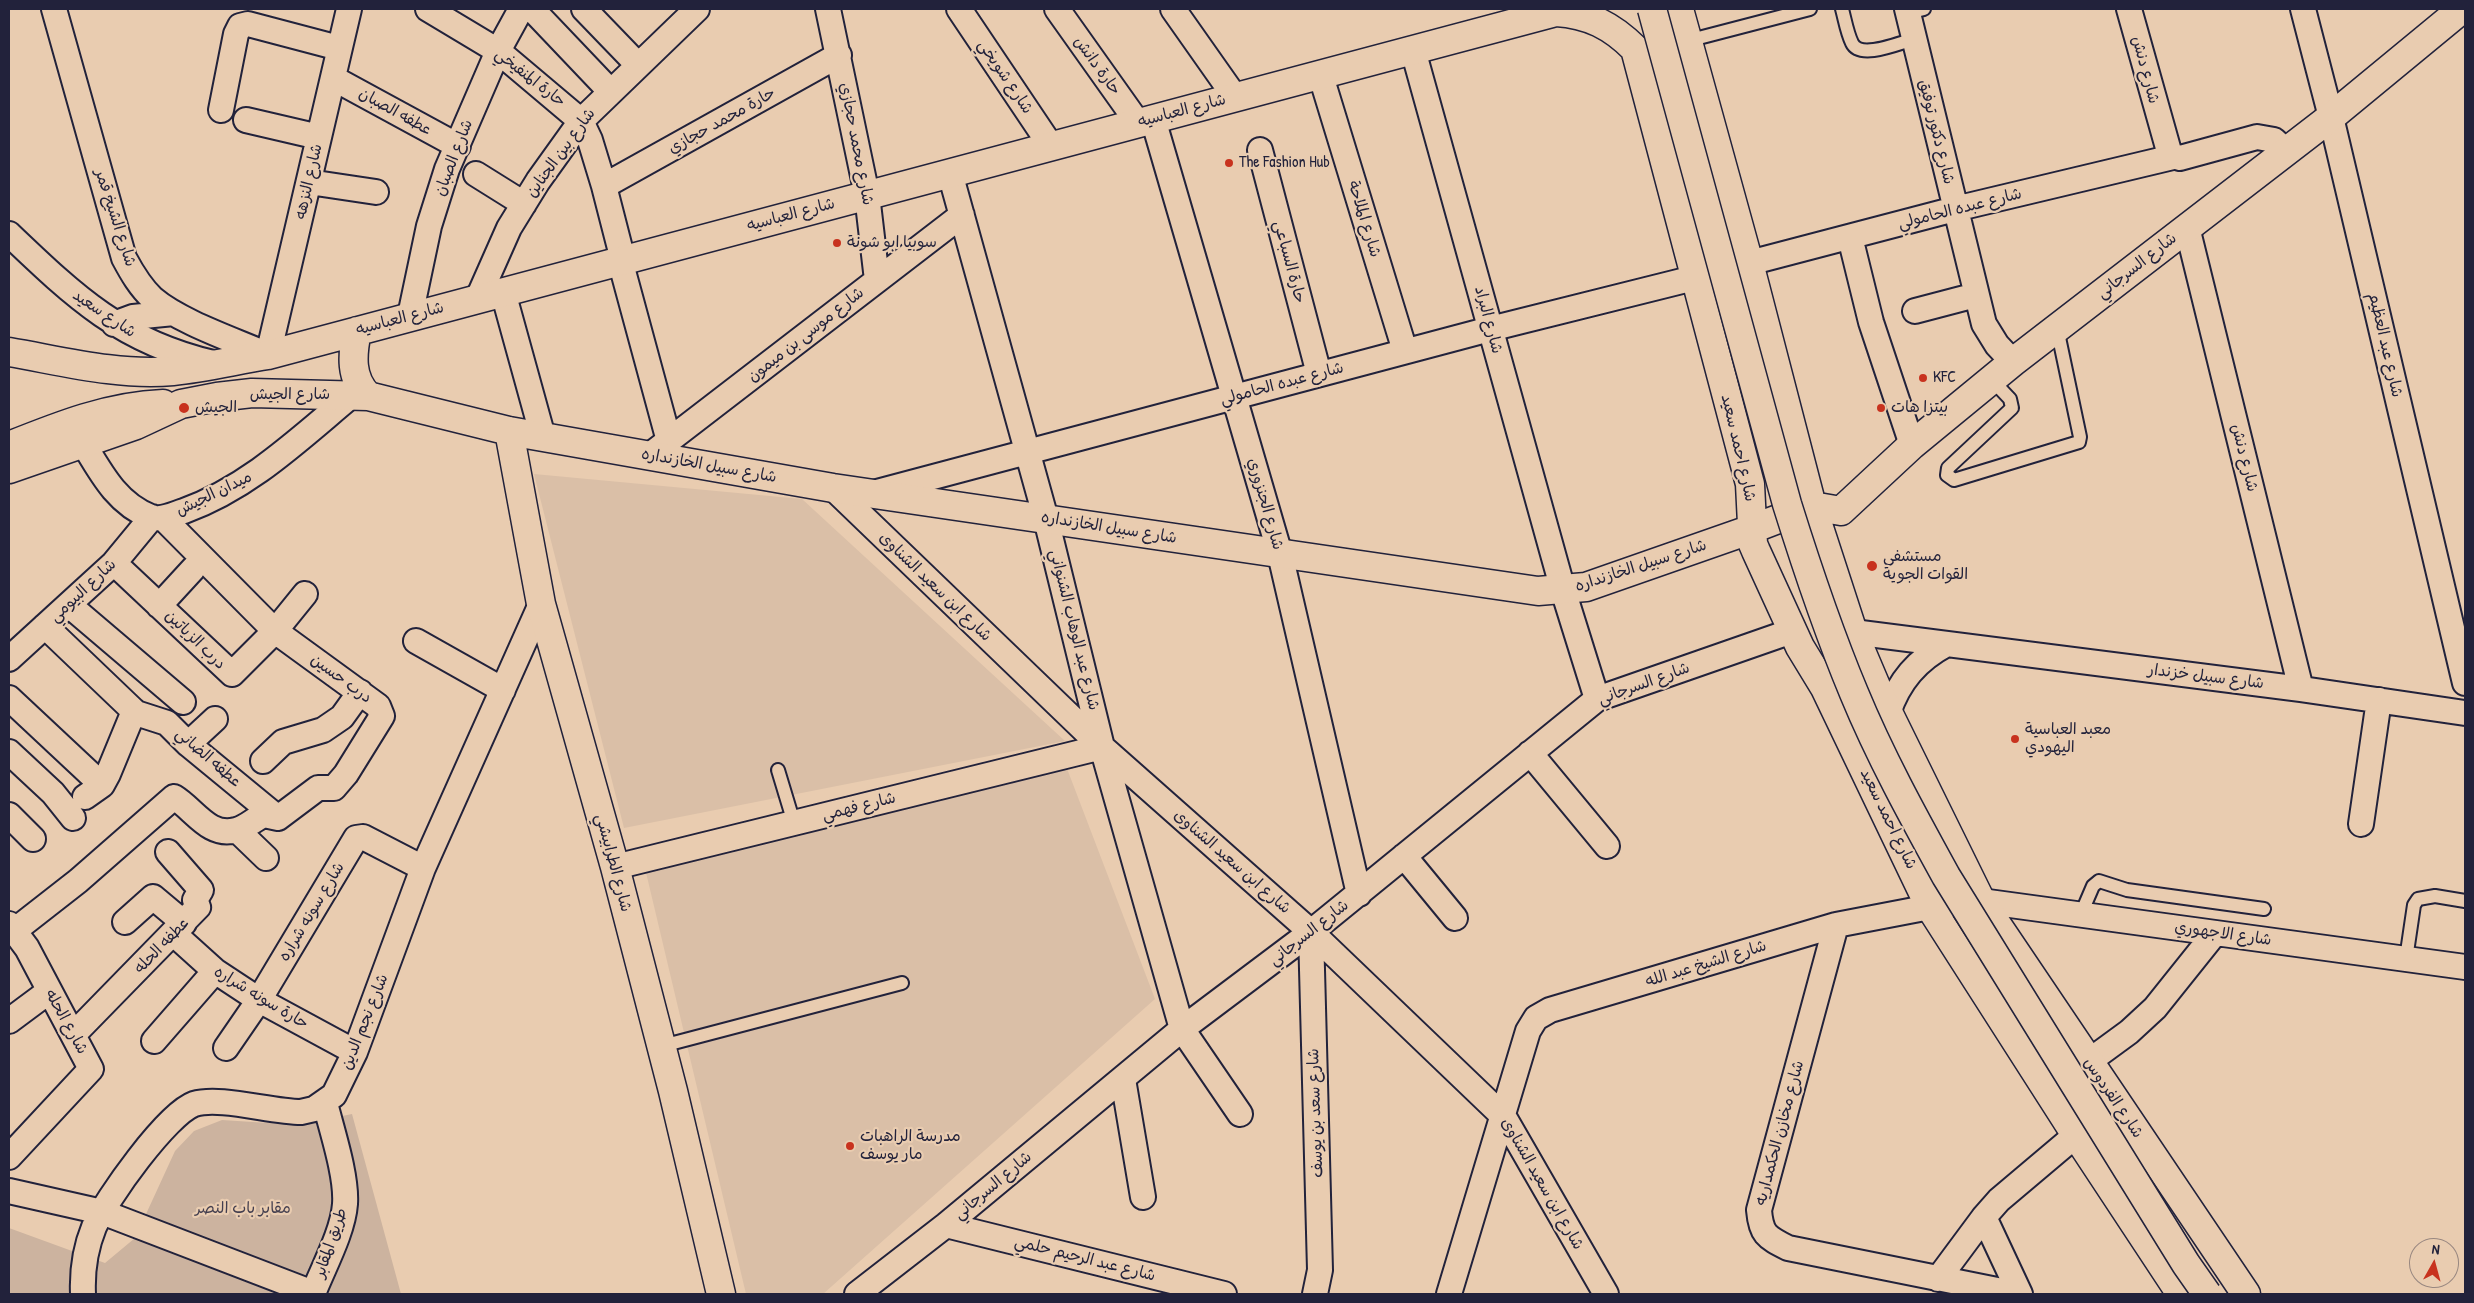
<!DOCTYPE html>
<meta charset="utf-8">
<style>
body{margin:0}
#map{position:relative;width:2474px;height:1303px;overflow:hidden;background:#e9ccb0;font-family:"Patrick Hand",sans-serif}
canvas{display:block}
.frame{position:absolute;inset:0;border:10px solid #22223b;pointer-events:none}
.north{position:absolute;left:2409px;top:1238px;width:50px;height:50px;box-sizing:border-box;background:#e9ccb0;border:1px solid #998881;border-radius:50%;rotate:7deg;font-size:14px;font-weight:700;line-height:20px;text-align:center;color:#22223b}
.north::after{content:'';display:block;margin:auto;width:18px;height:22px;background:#c8321e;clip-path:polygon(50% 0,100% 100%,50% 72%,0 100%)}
</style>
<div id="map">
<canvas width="2474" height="1303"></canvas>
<div class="frame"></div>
<div class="north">N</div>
</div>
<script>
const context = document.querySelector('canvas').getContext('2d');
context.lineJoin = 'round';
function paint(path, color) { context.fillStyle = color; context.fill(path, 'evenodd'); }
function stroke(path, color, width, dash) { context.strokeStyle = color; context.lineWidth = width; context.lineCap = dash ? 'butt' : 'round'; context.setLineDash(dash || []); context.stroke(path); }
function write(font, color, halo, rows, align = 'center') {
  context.font = font + ' "Patrick Hand","Playpen Sans Arabic",sans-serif'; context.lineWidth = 4.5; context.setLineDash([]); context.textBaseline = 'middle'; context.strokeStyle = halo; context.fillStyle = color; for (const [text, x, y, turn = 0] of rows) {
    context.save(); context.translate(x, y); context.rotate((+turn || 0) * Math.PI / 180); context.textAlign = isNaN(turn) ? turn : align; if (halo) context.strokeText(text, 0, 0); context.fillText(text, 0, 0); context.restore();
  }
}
paint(new Path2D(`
 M534,474L802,499L1065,741L624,828Z
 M1066,766L1155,999L823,1294H746L644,864Z`), '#dabfa7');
paint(new Path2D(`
 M352,1114L401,1294H9V1228L105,1263L135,1238L175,1151L194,1131L222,1120L299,1125Z`), '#ccb39f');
const lane = new Path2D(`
 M1842,9C1845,20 1847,33 1852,43C1860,60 1899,43 1914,39
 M1908,13L1924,9
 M1687,41L1810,9
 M1992,380L2010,399L2012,408L1948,468L1947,475L1954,480L2079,442L2080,437L2057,328
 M778,770L794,823
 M2081,914L2093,886L2099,881L2127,890L2264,909
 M2406,959L2414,905L2418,899L2435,896L2465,901
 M662,1046L902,983`);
const street = new Path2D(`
 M54,9L124,258C132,273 140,287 153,299C180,322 234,340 268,355L349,9
 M428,9L498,51L581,121L590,140L604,186L623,260
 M532,9L610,91
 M584,9L638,65
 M828,9L867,195L877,280
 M959,9L1051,146
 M1057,9L1138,123
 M1173,9L1235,97
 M1907,9L1984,324L1997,345L2013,362
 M2129,9L2170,155L2180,158L2257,137L2274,140L2286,151
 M2303,9L2331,117L2465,683
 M1413,50L1563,590L1597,699
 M333,78L458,146
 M1324,86L1405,351
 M221,110L236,34L240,26L248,24L339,48
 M1153,119L1280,554L1359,894
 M246,120L319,137
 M1260,150L1319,374
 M950,173L1046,519L1102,747L1182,1029L1240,1114
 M476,174L524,204
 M309,182L376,192
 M604,186L839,55
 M2187,227L2301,689
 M9,234C75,297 122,342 213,363
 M1850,237L1871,322L1912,445
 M620,260L669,441
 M1749,263L1955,209L2173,157
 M503,292L543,437
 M478,298L509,228L538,181L581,121L697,9
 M1915,311L1976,295
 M410,316L429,226L447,169L498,51L521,9
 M114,324L133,317L174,313
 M83,443C101,473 117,504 151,517C162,521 174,514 184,511C250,487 299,439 352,395
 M650,455L962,215
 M833,488L1102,747L1311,932L1504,1117L1606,1294
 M873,493L1490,329L1694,278
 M114,563L232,674L275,631L305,594
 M69,605L183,702
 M159,606L193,569
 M45,626L136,713L167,723L188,744L278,818
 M1853,632L2301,689L2465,713
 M416,641L503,690
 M9,659L114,563L152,517
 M9,698L102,785
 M1888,713C1899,681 1917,660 1947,644
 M188,744L215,719
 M9,752L53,793L73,818
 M1530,753L1607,846
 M263,761L283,742L323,730L342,717L360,692
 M85,797L102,785L108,774L134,711
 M9,815L33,839
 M2361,824L2379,700
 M237,830L266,858
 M1404,856L1455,918
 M615,867L1102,747
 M125,922L153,897L184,923
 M9,924L27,948L91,1069L9,1157
 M1836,925L1759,1210C1761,1234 1766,1237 1788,1248L2017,1294
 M14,931L78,881L174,797C194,809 209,838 236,830C246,828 254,819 264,815L278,818L318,788H334L346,774L382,716L378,706L275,631L163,518
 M1311,932L1320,1270L1315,1294
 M174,934L215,971L259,1000L355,1052
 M9,1021L48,992
 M74,1034L198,907L195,900L201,890L168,852
 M154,1041L215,971
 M226,1048L259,1000L356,838L363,837L423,868
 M2088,1062L2129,1032L2155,1008L2215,933
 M1123,1079L1143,1197
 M9,1191L102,1212L313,1293
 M1984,1217L2020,1294
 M946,1225L1224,1294
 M1938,1279L1984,1217L1999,1200L2076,1135
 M83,1294C82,1271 85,1249 94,1227C106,1199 167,1114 194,1104C220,1096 271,1112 301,1112L314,1109L334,1095L355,1052L423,868L541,604
 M313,1294C323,1268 343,1232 345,1204C347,1176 332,1131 325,1103
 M857,1294L946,1225L1182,1029L1311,932L1597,699L1792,631
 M1449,1294L1528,1031L1536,1018L1550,1010L1836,925L1930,907L1981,901L2465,967`);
const secondary = new Path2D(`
 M1679,9L1749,263L1812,506L1853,632L1881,698L1981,901L2246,1294
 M1556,12C1589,14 1612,26 1635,49L1750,484L1753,544L1756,551L1800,647L1825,688L1930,907L2076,1135L2181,1294
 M357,331C352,355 350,378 368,396
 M9,352C62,361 118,376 173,371C205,368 236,360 268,355L1567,9
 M509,431L541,604L615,867L673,1091L721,1294
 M9,446C59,426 109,406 163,404
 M9,469L136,425L181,404L217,397L252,393L368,396L509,431L833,488L1538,591L1586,587L1752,529L1812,506L1841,511L1912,445L2013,362L2331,117L2462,9`);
stroke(lane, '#22223b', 16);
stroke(street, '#22223b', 28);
stroke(secondary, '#22223b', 31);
stroke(lane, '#e9ccb0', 12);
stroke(street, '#e9ccb0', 24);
stroke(secondary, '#e9ccb0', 28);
const secondaryBridge = new Path2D(`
 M1652,9L1787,504C1807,568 1828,631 1854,693C1880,756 1913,816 1946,876L2186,1264L2207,1294`);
stroke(secondaryBridge, '#22223b', 31, []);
stroke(secondaryBridge, '#e9ccb0', 28);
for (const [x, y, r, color] of [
 [1229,163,5,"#c8321e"],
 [837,243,5,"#c8321e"],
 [1923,378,5,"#c8321e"],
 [184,408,6,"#c8321e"],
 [1881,408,5,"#c8321e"],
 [1872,566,6,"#c8321e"],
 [2015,739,5,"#c8321e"],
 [850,1146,5,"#c8321e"]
]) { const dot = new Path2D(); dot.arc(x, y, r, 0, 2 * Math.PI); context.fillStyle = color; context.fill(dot); stroke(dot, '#e9ccb0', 2); }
write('16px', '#22223b', '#e9ccb0', [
 ["حارة دانش",1097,66,54],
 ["شارع دنش",2145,70,75],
 ["شارع شويخي",1005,77,56],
 ["حارة المنفيخي",530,78,38],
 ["شارع العباسيه",1182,111,-15],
 ["عطفه الصبان",395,112,29],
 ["حارة محمد حجازي",722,121,-29],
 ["شارع دكتور توفيق",1936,132,76],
 ["شارع محمد حجازي",856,144,79],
 ["شارع بين الجناين",561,153,-54],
 ["شارع الصبان",454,158,-69],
 ["شارع النزهه",309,182,-77],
 ["شارع عبده الحامولي",1960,209,-14],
 ["شارع العباسيه",791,215,-15],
 ["شارع الشيخ قمر",115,218,72],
 ["شارع الملاحة",1364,219,73],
 ["حارة السباعي",1289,262,75],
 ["شارع السرجاني",2137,266,-38],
 ["شارع سعيد",104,314,34],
 ["شارع العباسيه",400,319,-15],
 ["شارع البراد",1488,320,75],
 ["شارع موسى بن ميمون",806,335,-38],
 ["شارع عبد العظيم",2385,345,77],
 ["شارع عبده الحامولي",1282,384,-15],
 ["شارع الجيش",290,395],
 ["شارع احمد سعيد",1738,448,77],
 ["شارع دنش",2244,458,76],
 ["شارع سبيل الخازنداره",709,466,10],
 ["ميدان الجيش",214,494,-26],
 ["شارع الجنزوري",1265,504,74],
 ["شارع سبيل الخازنداره",1109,528,9],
 ["شارع سبيل الخازنداره",1641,566,-18],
 ["شارع ابن سعيد الشناوى",935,587,44],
 ["شارع البيومي",83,591,-43],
 ["شارع عبد الوهاب الشنواني",1074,630,76],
 ["درب الزياتين",195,640,44],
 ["شارع سبيل خزندار",2206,677,7],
 ["درب حسين",341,679,36],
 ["شارع السرجاني",1644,684,-20],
 ["عطفه الضاني",208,758,41],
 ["شارع فهمي",859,807,-14],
 ["شارع احمد سعيد",1888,819,64],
 ["شارع ابن سعيد الشناوى",1232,862,41],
 ["شارع الطرابيشي",613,863,75],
 ["شارع سونه شراره",312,912,-59],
 ["شارع السرجاني",1309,933,-38],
 ["شارع الاجهوري",2223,934,8],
 ["عطفه الحله",162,946,-46],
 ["شارع الشيخ عبد الله",1706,964,-17],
 ["حارة سونه شراره",261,998,31],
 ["شارع الحله",66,1022,61],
 ["شارع نجم الدين",365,1022,-68],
 ["شارع الفردوس",2113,1098,56],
 ["شارع سعد بن يوسف",1316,1113,-92],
 ["شارع مخازن الحكمداريه",1780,1133,-75],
 ["شارع ابن سعيد الشناوى",1542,1184,60],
 ["شارع السرجاني",993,1186,-40],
 ["طريق المقابر",331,1243,-71],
 ["شارع عبد الرحيم حلمي",1085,1259,14]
]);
write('16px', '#22223b', '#e9ccb0', [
 ["The Fashion Hub",1239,163],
 ["سوبيا ابو شونة",847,243],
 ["KFC",1933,378],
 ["الجيش",195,408],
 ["بيتزا هات",1891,408],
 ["مستشفى",1883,557],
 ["القوات الجوية",1883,575],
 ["معبد العباسية",2025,730],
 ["اليهودي",2025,748],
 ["مدرسة الراهبات",860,1137],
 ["مار يوسف",860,1155]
], 'left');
write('16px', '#443f4f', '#e9ccb0', [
 ["مقابر باب النصر",243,1209]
]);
</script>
